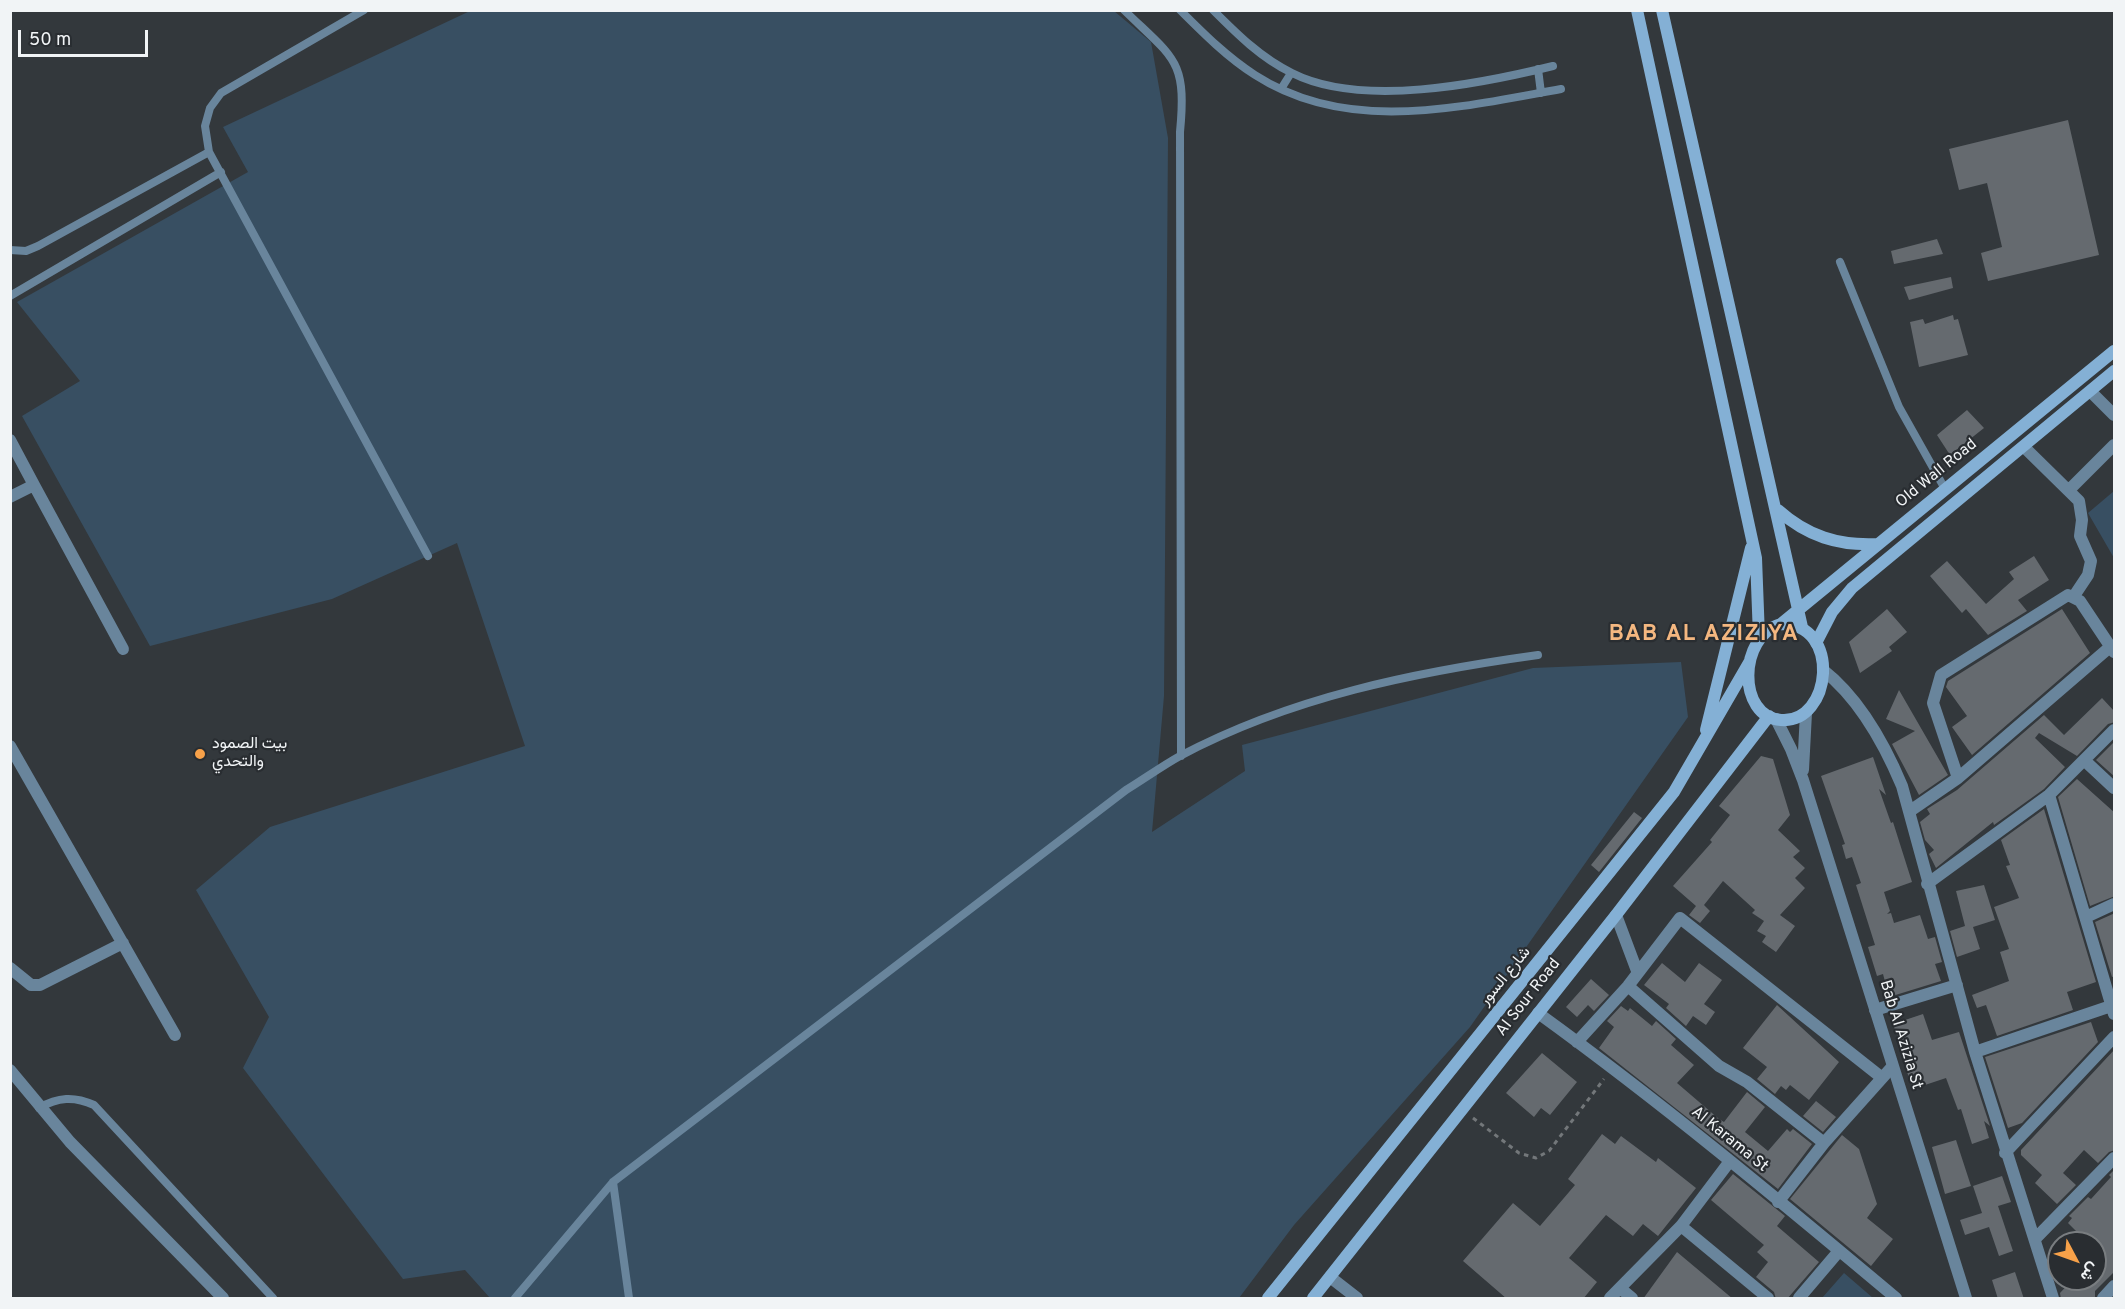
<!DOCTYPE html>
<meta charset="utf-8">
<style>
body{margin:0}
#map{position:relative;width:2125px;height:1309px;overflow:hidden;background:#33383c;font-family:Overpass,Vazirmatn,sans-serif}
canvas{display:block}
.frame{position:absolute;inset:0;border:12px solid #f1f4f6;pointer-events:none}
.north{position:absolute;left:2047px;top:1231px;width:60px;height:60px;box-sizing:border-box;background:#292d31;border:2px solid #797d80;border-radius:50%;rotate:131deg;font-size:16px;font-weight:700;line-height:24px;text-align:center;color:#f1f4f6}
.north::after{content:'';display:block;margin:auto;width:21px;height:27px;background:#f7a149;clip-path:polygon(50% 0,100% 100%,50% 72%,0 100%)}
.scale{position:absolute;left:18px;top:30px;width:130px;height:27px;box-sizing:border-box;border:3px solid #f1f4f6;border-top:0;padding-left:8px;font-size:18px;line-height:21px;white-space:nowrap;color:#f1f4f6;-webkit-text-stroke:4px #292d31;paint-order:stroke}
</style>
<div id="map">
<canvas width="2125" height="1309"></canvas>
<div class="frame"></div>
<div class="north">ش</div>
<div class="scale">50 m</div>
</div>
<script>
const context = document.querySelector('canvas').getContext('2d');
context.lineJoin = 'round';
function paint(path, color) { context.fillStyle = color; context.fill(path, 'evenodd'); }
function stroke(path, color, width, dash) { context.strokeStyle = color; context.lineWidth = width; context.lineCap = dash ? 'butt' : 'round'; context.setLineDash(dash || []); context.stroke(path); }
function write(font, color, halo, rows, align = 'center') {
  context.font = font + ' Overpass,Vazirmatn,sans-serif'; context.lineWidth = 4.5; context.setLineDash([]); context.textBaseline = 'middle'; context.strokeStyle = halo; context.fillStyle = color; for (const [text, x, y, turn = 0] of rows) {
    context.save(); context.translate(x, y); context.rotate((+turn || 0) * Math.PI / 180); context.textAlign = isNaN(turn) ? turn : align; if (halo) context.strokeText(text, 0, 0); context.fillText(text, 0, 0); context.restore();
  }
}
paint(new Path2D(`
 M470,11H1114L1151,42L1168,138L1164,696L1152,832L1245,771L1242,745L1533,668L1681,662L1688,717L1470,1027L1294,1225L1239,1298H490L465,1270L403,1279L243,1068L269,1017L196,890L270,827L525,746L457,543L332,599L150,646L22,416L80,381L17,302L248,172L223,127Z
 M2114,491V558L2088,513Z
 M1844,1273L1873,1298H1822Z`), '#384f62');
paint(new Path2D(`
 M2068,120L2099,255L1988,281L1981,253L2002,247L1987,183L1959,190L1949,149Z
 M1937,239L1943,254L1894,264L1891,251Z
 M1951,277L1953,288L1909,300L1904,287Z
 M1953,315L1954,320L1958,319L1968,355L1919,367L1910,322L1923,319L1925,324Z
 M1967,410L1984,428L1950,455L1937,435Z
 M2034,556L2049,580L2018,600L2027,611L1988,635L1966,609L1962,613L1930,576L1947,561L1986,604L2014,579L2009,572Z
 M1887,609L1907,632L1889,647L1892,651L1860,673L1849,642Z
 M2062,609L2090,653L1972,755L1952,727L1967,716L1946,687L1948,681Z
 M1899,690L1948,775L1919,795L1892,744L1915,731L1886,719Z
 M2102,698L2115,712V722L2108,724L2077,756L2039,733L2035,738L2065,767L2044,789L1994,825L1993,822L1936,868L1929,854L1934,850L1925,840L1920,822L1930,814L1927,809L1957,790L2044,715L2064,735Z
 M2115,741V777L2096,760Z
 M1761,756L1773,759L1790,815L1778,830L1800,851L1793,857L1805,868L1795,878L1805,888L1780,915L1795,926L1776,952L1762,942L1766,936L1757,931L1764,921L1752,913L1755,910L1723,881L1704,905L1710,911L1700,923L1689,915L1696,906L1673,886L1712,842L1710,840L1730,815L1719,806Z
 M1873,757L1886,795L1879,789L1891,823L1893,822L1912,882L1884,892L1890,911L1887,914L1891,913L1894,923L1920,915L1928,939L1935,937L1942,962L1935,964L1941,981L1889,997L1883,974L1877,976L1868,947L1875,945L1856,885L1861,883L1852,857L1846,859L1842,845L1845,844L1821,776Z
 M2077,779L2115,813V896L2090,906L2058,797Z
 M2044,809L2096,982L2067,992L2073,1010L1997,1036L1986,1005L1977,1008L1972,995L2009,981L2000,952L2009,949L1994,907L2019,898L2006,866L2010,865L2001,840Z
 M1634,812L1642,818L1599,872L1591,865Z
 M1984,885L1995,920L1973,927L1980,949L1957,957L1950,931L1965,926L1956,891Z
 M2115,913V976L2112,977L2095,922Z
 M1662,963L1685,982L1699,963L1722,980L1704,1004L1715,1012L1706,1025L1693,1016L1686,1026L1666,1008L1669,1004L1644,985Z
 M1591,979L1609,995L1594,1011L1588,1005L1577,1017L1566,1007Z
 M1777,1005L1839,1062L1809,1100L1790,1085L1786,1090L1781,1086L1775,1094L1757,1079L1767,1067L1743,1048Z
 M1621,1006L1628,1011L1630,1008L1652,1026L1656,1021L1676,1039L1671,1045L1694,1065L1677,1083L1719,1119L1724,1122L1747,1092L1765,1107L1745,1132L1768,1151L1787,1129L1790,1132L1793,1129L1812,1144L1778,1189L1599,1048L1614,1027L1607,1021Z
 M1923,1014L1932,1040L1959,1032L1990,1126L1984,1121L1989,1138L1972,1144L1961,1109L1958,1110L1946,1078L1913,1089L1905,1066L1908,1065L1893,1024Z
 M2091,1022L2098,1042L2022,1123L2008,1128L1985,1057Z
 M2115,1049V1150L2109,1152L2098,1163L2084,1150L2063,1173L2076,1185L2057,1204L2035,1183L2042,1175L2021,1155V1150Z
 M1542,1053L1577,1082L1550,1115L1541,1108L1534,1117L1506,1093Z
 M1816,1101L1836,1117L1823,1132L1803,1116Z
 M1602,1134L1615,1144L1621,1136L1656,1162L1658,1158L1696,1188L1658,1236L1643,1224L1633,1236L1606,1215L1569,1258L1597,1282L1583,1299H1507L1463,1261L1513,1203L1540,1226L1575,1185L1568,1179Z
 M1842,1135L1859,1149L1877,1204L1867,1218L1893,1239L1871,1266L1790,1199Z
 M1956,1140L1971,1186L1945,1194L1932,1147Z
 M2115,1169V1271L2095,1291V1299H2061L2060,1293L2073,1279H2095V1243H2088L2068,1223L2072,1218L2069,1216L2088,1197L2091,1199L2111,1177L2109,1175Z
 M1733,1174L1785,1216L1777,1226L1819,1262L1787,1299H1776L1774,1292L1756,1277L1768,1262L1757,1252L1764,1245L1711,1200Z
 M2002,1176L2011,1202L1998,1206L2013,1251L1999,1256L1989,1227L1965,1235L1960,1220L1982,1213L1973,1186Z
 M1677,1252L1733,1299H1643Z
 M2015,1272L2024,1299H1998L1992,1280Z`), '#656a6f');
stroke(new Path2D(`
 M1473,1118L1519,1153L1536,1158L1549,1151L1604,1079`), '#73777a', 3, [4.5, 4.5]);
stroke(new Path2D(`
 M364,10L221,93L210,108L205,126L209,152L428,556
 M1124,10C1174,59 1187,59 1180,132L1181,756
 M1180,10C1204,34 1227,57 1255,75C1348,135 1460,107 1561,89
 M1213,10C1237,34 1261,58 1292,73C1361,108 1480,84 1553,66
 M1538,69L1541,93
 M1281,89L1291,73
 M10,250L26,251L38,246L209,152
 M1840,262L1899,407L1945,489
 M10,296L221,172
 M39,1108C58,1097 74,1096 94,1105L273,1298
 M613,1182L629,1298
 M515,1298L613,1182L1126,790C1144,779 1162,766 1180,756C1291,697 1415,672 1538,655`), '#69859c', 8);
stroke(new Path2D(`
 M2091,392L2114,415
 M10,440L34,485L10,497
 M2024,447L2079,501L2082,520L2080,536L2091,561L2088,575L2074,596
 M34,485L123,649
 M2070,489L2114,445
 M1823,670C1860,699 1884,743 1902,786L1975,1052L2053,1298
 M10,746L175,1035
 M2084,760L2114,788
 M1958,778L1933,703L1941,675L2068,595L2080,601L2114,652
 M2049,795L2114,1014
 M1910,811L1958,778L2110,647
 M1927,884L2049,795L2114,730
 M1616,915L1637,971
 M2086,917L2114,904
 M10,968L31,985H40L123,943
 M1628,986L1719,1066L1747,1082L1824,1143
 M1875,1010L1957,985
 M1538,1013C1661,1102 1779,1200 1896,1298
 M1577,1042L1628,986L1680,918L1881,1077
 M1975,1052L2111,1006
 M10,1070L70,1142L223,1298
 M2005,1153L2114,1037
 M1778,1202L1824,1143L1892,1067
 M1681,1226L1768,1298
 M2035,1239L2114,1158
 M1330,1277L1357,1298
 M1620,1288L1632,1298
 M1610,1298L1681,1226L1730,1161
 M1799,1298L1839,1251
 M2103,1298L2114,1286`), '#69859c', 12);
stroke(new Path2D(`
 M1776,719L1791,749L1803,780L1966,1298
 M1803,770L1806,713`), '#69859c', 12);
stroke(new Path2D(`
 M1637,10L1756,558L1759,637
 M1662,10L1802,627
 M1778,510C1807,536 1838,546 1878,544
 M1781,624L2114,351
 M1781,624C1842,623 1832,724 1781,720C1737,717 1738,636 1781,624Z
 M1816,643L1832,612L1852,588L2114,371
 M1706,730L1751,548
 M1268,1298L1674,792L1750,661
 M1313,1298L1616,915L1769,716`), '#84b0d5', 12);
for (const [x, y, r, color] of [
 [200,754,6,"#f7a149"]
]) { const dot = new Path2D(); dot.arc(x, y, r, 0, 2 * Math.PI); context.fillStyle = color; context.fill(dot); stroke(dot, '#292d31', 2); }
write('16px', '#f1f4f6', '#292d31', [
 ["Old Wall Road",1937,474,-39],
 ["شارع السور",1506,977,-51],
 ["Al Sour Road",1529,998,-52],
 ["Bab Al Azizia St",1900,1035,73],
 ["Al Karama St",1729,1140,39]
]);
write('16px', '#f1f4f6', '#292d31', [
 ["بيت الصمود",212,745],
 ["والتحدي",212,763]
], 'left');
context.letterSpacing = '1.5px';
write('bold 22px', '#f4b780', '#292d31', [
 ["BAB AL AZIZIYA",1704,636]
]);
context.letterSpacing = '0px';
</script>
